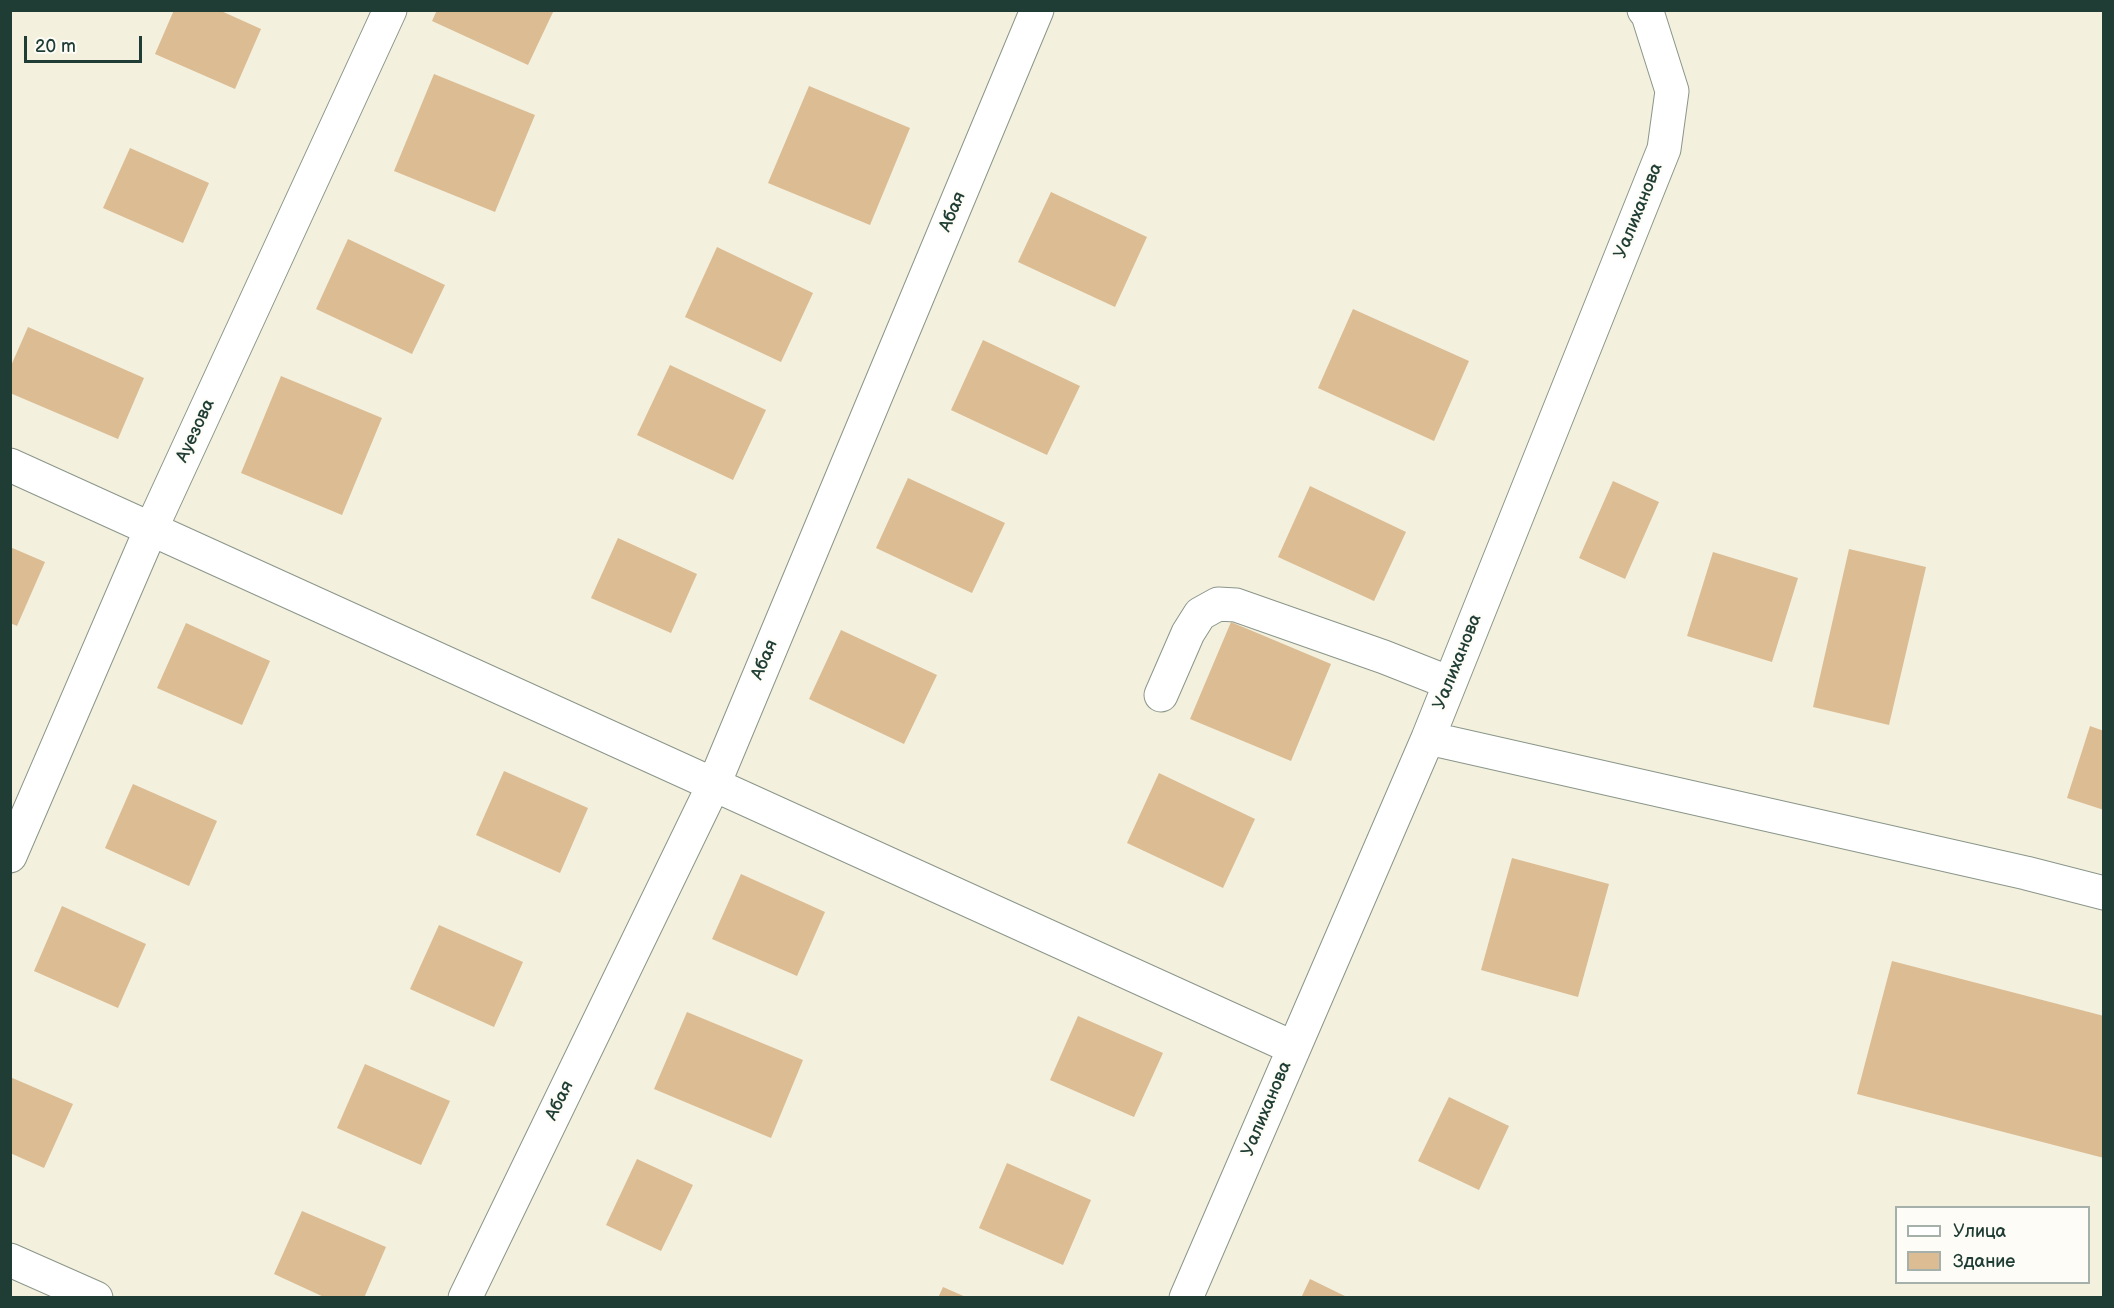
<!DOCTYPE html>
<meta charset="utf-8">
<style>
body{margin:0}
#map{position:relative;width:2114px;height:1308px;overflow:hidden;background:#f4f0de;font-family:"Balsamiq Sans",sans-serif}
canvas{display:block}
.frame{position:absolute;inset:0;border:12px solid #1f3d34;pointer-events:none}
.legend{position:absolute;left:1895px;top:1206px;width:195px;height:78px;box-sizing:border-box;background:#fdfcf7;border:2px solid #a4b0a9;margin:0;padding:8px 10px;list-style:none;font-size:18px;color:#1f3d34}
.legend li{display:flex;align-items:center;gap:12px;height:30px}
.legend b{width:30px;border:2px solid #a4b0a9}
.scale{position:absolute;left:24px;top:36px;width:118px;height:27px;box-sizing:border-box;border:3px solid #1f3d34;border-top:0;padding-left:8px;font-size:18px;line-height:21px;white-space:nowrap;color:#1f3d34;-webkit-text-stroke:4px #fdfcf7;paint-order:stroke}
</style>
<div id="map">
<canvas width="2114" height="1308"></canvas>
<div class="frame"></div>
<ul class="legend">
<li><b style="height:8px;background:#fff"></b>Улица</li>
<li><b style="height:16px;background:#dbbc93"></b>Здание</li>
</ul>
<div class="scale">20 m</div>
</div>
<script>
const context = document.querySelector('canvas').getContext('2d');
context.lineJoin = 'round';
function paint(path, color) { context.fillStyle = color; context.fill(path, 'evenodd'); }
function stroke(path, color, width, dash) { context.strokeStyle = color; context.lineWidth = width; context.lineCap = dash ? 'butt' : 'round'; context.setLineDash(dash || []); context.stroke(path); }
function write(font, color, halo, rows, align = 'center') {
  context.font = font + ' "Balsamiq Sans",sans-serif'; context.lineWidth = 4.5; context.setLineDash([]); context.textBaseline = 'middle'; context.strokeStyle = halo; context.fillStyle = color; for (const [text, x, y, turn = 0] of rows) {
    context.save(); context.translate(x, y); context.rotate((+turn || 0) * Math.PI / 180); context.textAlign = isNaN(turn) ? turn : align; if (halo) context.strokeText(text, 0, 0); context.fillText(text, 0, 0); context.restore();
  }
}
paint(new Path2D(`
 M174,10H219L261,29L235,89L155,54Z
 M437,10H554L528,65L432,21Z
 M434,74L535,115L495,212L394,171Z
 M809,86L910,128L870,225L768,183Z
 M130,148L209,183L183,243L103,208Z
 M1051,192L1147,237L1115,307L1018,262Z
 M348,239L445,285L412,354L316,309Z
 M717,247L813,293L781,362L685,317Z
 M1353,309L1469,361L1434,441L1318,388Z
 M28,327L144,378L118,439L10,393V368Z
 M983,340L1080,386L1047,455L951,410Z
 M670,365L766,410L733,480L637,435Z
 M281,376L382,418L342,515L241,473Z
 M908,478L1005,523L972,593L876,548Z
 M1613,481L1659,502L1625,579L1579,558Z
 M1310,486L1406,532L1374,601L1278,557Z
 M618,538L697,574L671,633L591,598Z
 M10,547L45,562L17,626L10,623Z
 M1849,549L1926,567L1889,725L1813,707Z
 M1713,552L1798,578L1772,662L1687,636Z
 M1231,622L1331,664L1291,761L1190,719Z
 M186,623L270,661L242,725L157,688Z
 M841,630L937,675L904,744L809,699Z
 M2090,726L2104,731V810L2067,798Z
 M504,771L588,808L560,873L476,835Z
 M1159,773L1255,819L1223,888L1127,843Z
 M133,784L217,821L189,886L105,848Z
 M1512,858L1609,884L1578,997L1481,970Z
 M741,874L825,912L797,976L712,939Z
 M62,906L146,944L118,1008L34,971Z
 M439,925L523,962L494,1027L410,989Z
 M1892,961L2104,1016V1158L1857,1094Z
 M687,1012L803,1060L771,1138L654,1089Z
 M1078,1016L1163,1053L1134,1117L1050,1080Z
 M365,1064L450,1101L421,1165L337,1128Z
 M10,1077L73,1104L44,1168L10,1153Z
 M1449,1097L1509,1126L1479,1190L1418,1161Z
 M637,1159L693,1185L661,1251L606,1225Z
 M1007,1163L1091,1200L1063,1265L979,1228Z
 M302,1211L386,1247L364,1298H326L274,1274Z
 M1310,1279L1349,1298H1301Z
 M943,1287L968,1298H938Z`), '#dbbc93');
const minor = new Path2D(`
 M10,465L1294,1048
 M1161,695L1188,633L1200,614L1218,604L1236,605L1384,657L1450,683
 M1428,738L2026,873L2104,893
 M10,856L151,529L390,10
 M10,1260L96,1298
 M465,1298L714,784L1037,10
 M1186,1298L1428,738L1664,149L1672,91L1648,15L1644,10`);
stroke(minor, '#8a9689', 35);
stroke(minor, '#fff', 33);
write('18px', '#1f3d34', '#fdfcf7', [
 ["Уалиханова",1639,211,-68],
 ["Абая",953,212,-67],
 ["Ауезова",196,431,-65],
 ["Абая",765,660,-67],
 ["Уалиханова",1458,662,-68],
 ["Абая",560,1101,-64],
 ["Уалиханова",1267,1109,-67]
]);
</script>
